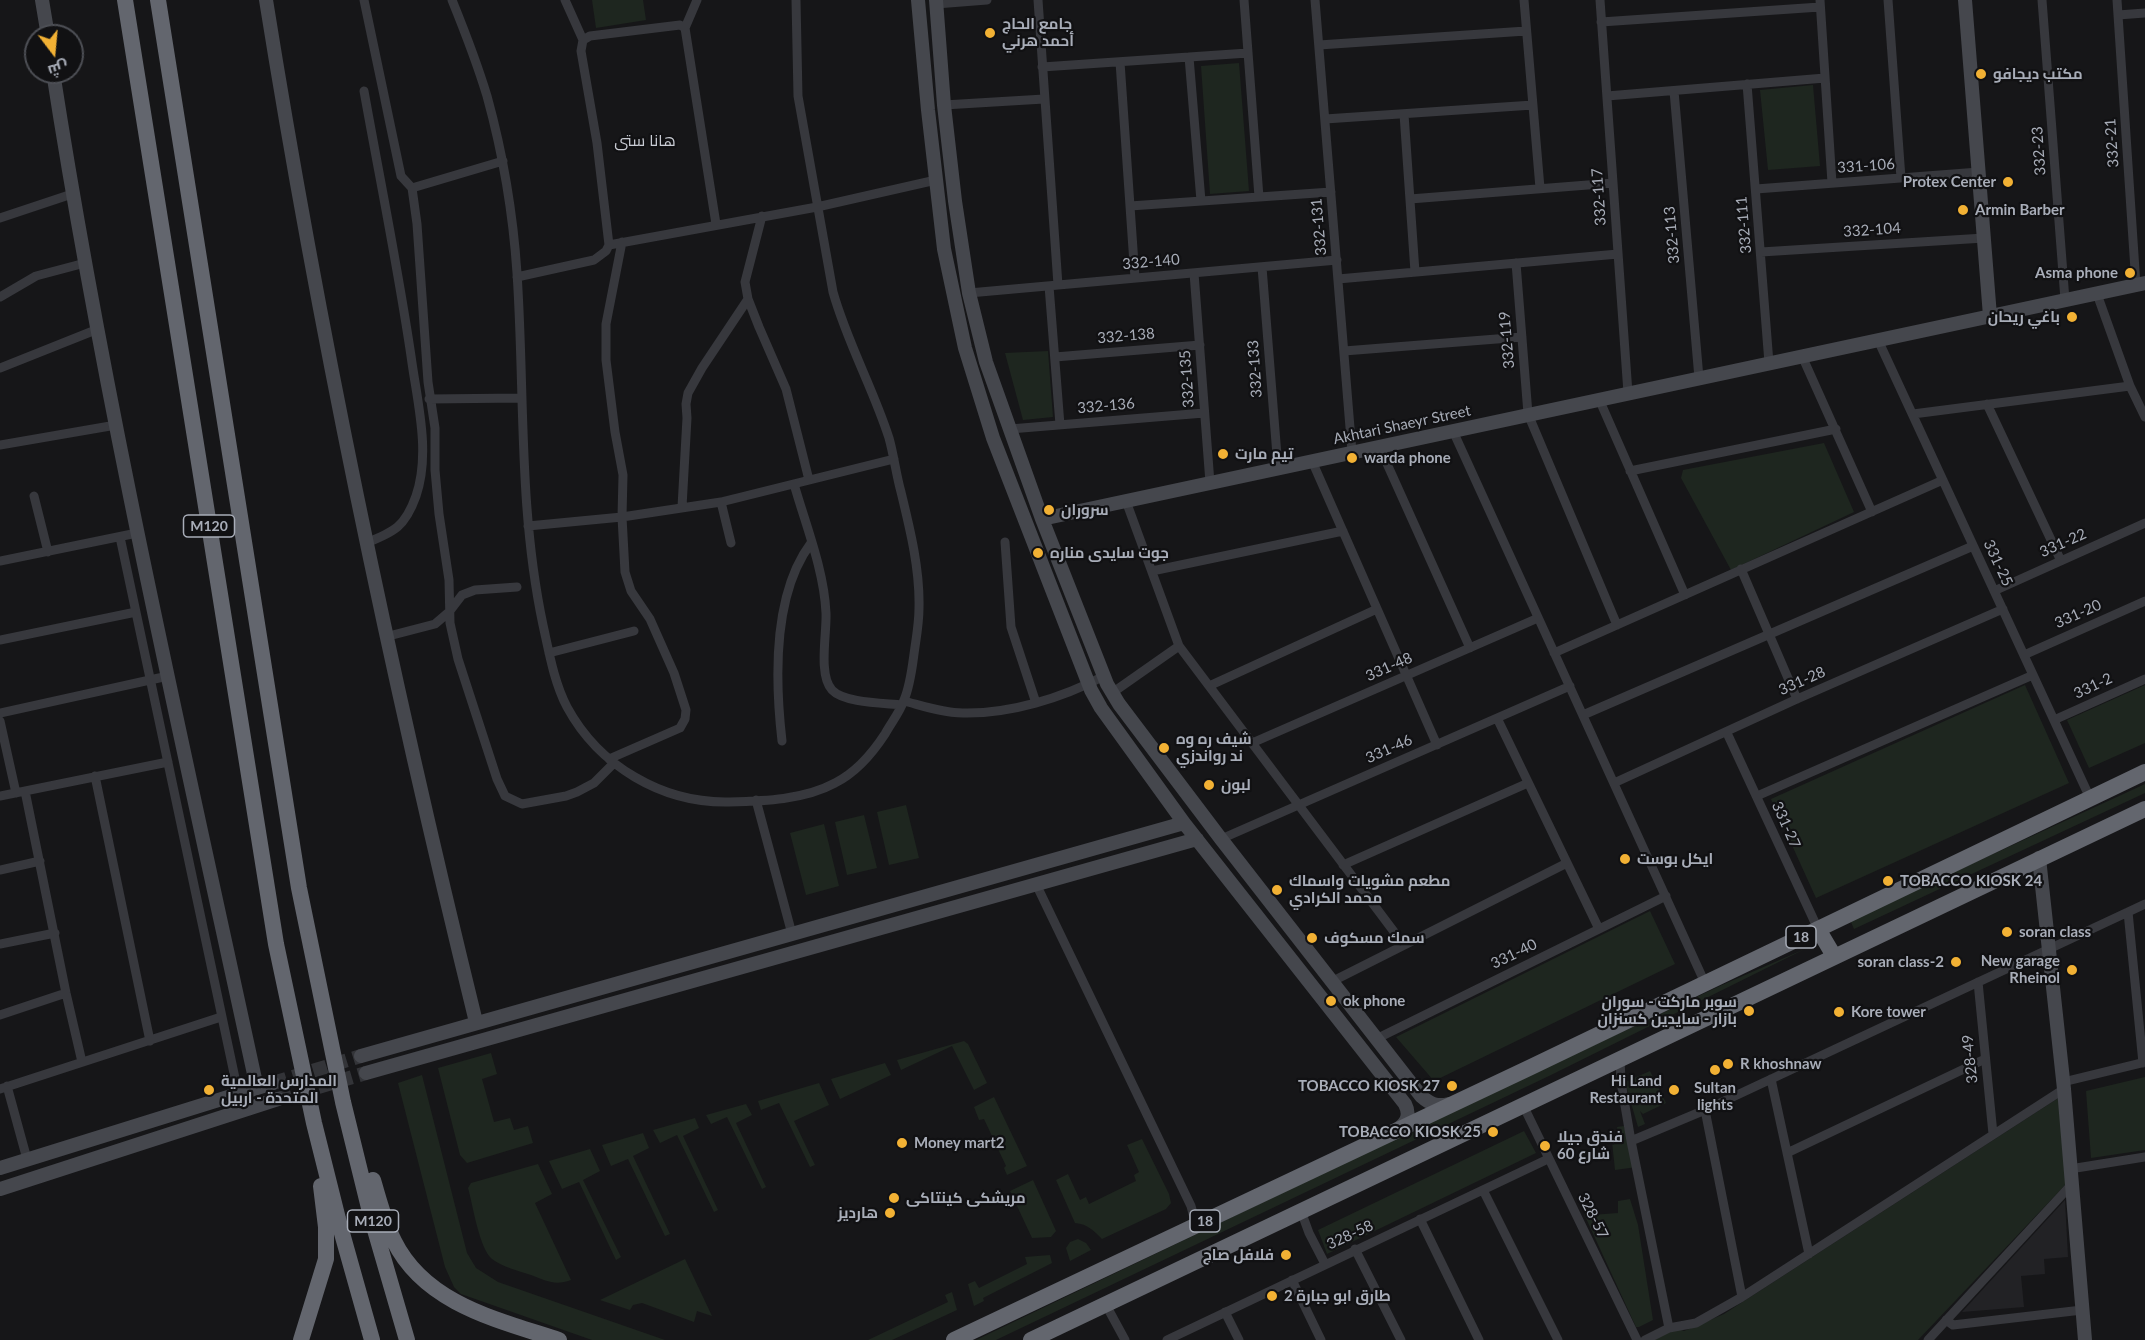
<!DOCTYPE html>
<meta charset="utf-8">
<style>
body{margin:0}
#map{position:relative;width:2145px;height:1340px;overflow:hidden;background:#161618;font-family:Lato,Cairo,sans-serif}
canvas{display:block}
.north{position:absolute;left:24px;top:24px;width:60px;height:60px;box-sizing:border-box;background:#111113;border:2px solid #4d4f55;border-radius:50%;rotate:164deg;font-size:16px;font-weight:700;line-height:24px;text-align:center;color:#a8adb8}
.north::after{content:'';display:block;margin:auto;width:21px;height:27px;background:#f2b134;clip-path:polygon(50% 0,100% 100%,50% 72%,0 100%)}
</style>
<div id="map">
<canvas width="2145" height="1340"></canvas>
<div class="north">ش</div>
</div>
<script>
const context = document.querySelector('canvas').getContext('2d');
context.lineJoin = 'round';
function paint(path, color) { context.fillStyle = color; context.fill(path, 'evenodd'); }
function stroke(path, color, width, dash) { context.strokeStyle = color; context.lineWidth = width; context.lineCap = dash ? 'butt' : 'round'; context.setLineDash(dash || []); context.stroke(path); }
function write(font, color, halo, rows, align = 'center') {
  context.font = font + ' Lato,Cairo,sans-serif'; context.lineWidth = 4.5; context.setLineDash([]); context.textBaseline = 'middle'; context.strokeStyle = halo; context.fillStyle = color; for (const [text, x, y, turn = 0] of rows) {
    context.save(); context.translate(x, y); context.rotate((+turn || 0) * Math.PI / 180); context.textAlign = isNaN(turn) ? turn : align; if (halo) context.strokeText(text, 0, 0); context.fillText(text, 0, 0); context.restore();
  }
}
paint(new Path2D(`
 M2065,1200L2068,1257L2044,1259L2045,1274L2021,1276L2024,1307L1962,1312Z`), '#222225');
paint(new Path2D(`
 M592,0H643L646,20L596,28Z
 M1239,63L1249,191L1210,194L1201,66Z
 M1813,85L1820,166L1768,170L1760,90Z
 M1048,351L1053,417L1023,420L1005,353Z
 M1824,443L1854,512L1731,570L1681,478L1683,470Z
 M2025,685L2069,783L1816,898L1771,799Z
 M2145,685V743L2089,768L2067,720Z
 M2145,784V793L1854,929L1850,920Z
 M906,805L919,858L889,865L877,812Z
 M864,815L877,868L847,875L835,822Z
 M824,824L839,886L806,895L790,833Z
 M1650,911L1675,964L1434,1081L1396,1037Z
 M1805,949L1551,1075L996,1340H976L1432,1121L1722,985Z
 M964,1041L968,1044L987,1083L974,1090L952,1046L901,1070L897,1060Z
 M491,1053L497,1074L482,1079L494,1122L510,1118L514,1130L528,1126L533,1143L467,1163L460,1155L438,1068Z
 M885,1063L891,1075L840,1099L831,1079Z
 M1650,1071L1666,1103L1643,1114L1640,1111L1645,1124L1638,1127L1625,1082Z
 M422,1075L467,1253L476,1268L498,1282L665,1340H592L461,1294L454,1287L445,1267L398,1083Z
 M2145,1077V1150L2091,1158L2086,1091Z
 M819,1083L829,1105L794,1121L815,1165L810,1167L779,1103L761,1110L758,1101Z
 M994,1097L1027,1166L1007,1175L1004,1168L1006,1166L984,1119L979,1120L974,1107Z
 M2060,1097L2068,1182L1918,1340H1654L1672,1327L1684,1331L1724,1314Z
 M746,1104L752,1115L736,1123L766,1187L762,1189L727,1117L711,1124L706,1115Z
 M695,1118L699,1128L683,1136L718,1210L714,1212L677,1135L660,1143L653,1130Z
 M1624,1126L1637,1167L1615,1170L1612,1142L1618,1141L1617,1127Z
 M1524,1131L1536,1153L1327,1254L1318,1230Z
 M643,1133L649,1148L633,1156L670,1234L665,1236L628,1159L611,1166L602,1145Z
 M1142,1139L1169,1194L1171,1203L1166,1209L1102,1239C1094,1231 1088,1224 1075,1223L1056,1180L1068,1174L1080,1200L1086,1197L1089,1204L1136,1181L1134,1175L1139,1172L1127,1145Z
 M590,1149L600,1171L583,1180L621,1257L616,1260L579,1182L562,1189L549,1161Z
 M538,1164L552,1194L535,1203L571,1280C555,1286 547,1281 531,1275C519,1271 502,1267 492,1259C479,1248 473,1205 468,1188L471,1183Z
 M1033,1180L1056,1231L1051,1237L1032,1238L1010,1191Z
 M1630,1199L1638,1225L1653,1320L1639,1327H1636L1584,1214L1590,1212L1591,1215L1618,1213V1201Z
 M1078,1239L1086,1243L1091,1250L1070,1261L1066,1248L1070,1242Z
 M1050,1255L1052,1263L983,1298L984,1301L974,1306L968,1284L975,1281L979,1288L1027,1264L1025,1257Z
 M685,1259L712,1316L697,1311L694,1322L642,1303L633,1305L630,1310L600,1300Z
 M952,1292L957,1310L892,1340H868L948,1302L945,1295Z`), '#1e261f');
stroke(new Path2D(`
 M273,1083L361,1056
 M278,1099L366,1073`), '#333438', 14, [14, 7]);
stroke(new Path2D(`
 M364,0L401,176L412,188L503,161
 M452,0C465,32 477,63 487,96C503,154 513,213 517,273C525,392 518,507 543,625C549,652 554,682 567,707C599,766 662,803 728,802C763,801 804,800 835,783C857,772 872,754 885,734C891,723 900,712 904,700C910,686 912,669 914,654C916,639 919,624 919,608C920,569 910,529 901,492C896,474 894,456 889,438C873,388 847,342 833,292L798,96L796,0
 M565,0L583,40
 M1038,0L1058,285
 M1244,0L1259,197
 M1315,0L1352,452
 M1524,0L1540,188
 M1600,0L1628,393
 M1820,0L1832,183
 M1888,0L1901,178
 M2042,0L2065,300
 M2117,0L2136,285
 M936,4L987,0
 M2118,15L2145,13
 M1601,22L1820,7
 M685,28L697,0
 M1319,45L1526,31
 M1189,57L1201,201
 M1120,62L1135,278
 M1042,67L1248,53
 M1747,84L1769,363
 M364,91C380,180 398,268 411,356C417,401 431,452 416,496C405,527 394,532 366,543
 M1674,91L1699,378
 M1607,96L1825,78
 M944,105L1044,99
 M1404,114L1415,272
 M1325,119L1533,105
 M412,188L417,224L428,382L435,428V470L439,514L449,580L450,623L458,659L497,779L505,796L522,804L566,796L577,792L594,783L613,764
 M1756,189L1979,172
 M1410,199L1613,183
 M1130,206L1331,192
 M762,216L745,282L748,299L759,327L786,389L809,480
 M0,218L72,194
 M609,245L597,143L581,51L583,40L590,36L680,25L685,28L716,224
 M1761,252L1984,238
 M1516,263L1528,414L1617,625
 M1262,267L1278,468
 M1194,273L1210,483
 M517,277L594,260L606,251L609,245L817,207L936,180
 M1338,279L1618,254
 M1049,286L1060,425
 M969,293L1337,260
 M2097,294L2130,386L2145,417
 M0,297L36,276L85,263
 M1878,340L2090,798
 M1344,351L1522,337
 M1802,356L1872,512
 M1055,357L1200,345
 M0,368L98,329
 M429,399L521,398
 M1599,399L1685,595
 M1987,404L2061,561
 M1913,414L2130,386
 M1010,429L1204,413
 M1453,431L1705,983
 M0,445L116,425
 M1379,446L1470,648
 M1312,461L1437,745
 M1630,471L1836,429
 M794,484C806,526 824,570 826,613C827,633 818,675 832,690C844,703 884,703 902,705
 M34,496L48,552
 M1126,501L1179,646L1404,945
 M721,502L731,543
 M682,507L687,418L686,404L688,393L702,368L748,299
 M528,526L622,517L721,502L894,459
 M120,537L242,1111
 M1005,542L1011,627L1036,703
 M0,561L137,533
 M1741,569L1797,699
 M1152,571L1343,531
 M1994,591L2145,523
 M385,637L435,624L449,612L462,595L475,590L517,587
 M0,640L136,612
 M549,653L634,631
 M1554,653L1943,480
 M2024,655L2145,601
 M1209,686L1377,609
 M1112,693L1179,646
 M904,701C923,706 943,713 963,713C1010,714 1062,698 1104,676
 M0,713L168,676
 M1583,715L1973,546
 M1497,718L1599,929
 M2054,720L2145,679
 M0,721L16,793
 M1727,733L1818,929
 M782,741C775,680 772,595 811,543
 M1252,743L1538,618
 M609,759L680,728L685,719L686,710L674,673L650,619L631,591L625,572L622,517L623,475L615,432L606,360V324L622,242
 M95,776L150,1041
 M1614,783L1797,699L2003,609
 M25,791L66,993L82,1062
 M0,796L168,762
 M1757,796L2033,675
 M756,800L792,934
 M1221,839L1570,686
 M1343,865L1528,783
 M0,870L40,861
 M1036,884L1191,1206L1196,1225
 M2128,912L2143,1063
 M0,944L55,933
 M1331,982L1567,863
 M1978,982L1993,1134
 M0,1015L66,993
 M1376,1039L1666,896
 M1620,1058L1621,1082L1631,1141L1669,1328
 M1771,1079L1809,1254
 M2063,1082L2145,1062
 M7,1086L27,1159
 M0,1089L221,1017
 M1523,1105L1637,1340
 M1705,1110L1742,1297
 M1631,1141L1705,1110L2145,904
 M1787,1153L1985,1059
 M2070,1169L2145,1157
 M1483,1190L1558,1340
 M1301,1211L1309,1233L1325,1264
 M1420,1219L1479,1340
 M1355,1249L1401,1340
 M1292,1280L1321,1340
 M1106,1305L1125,1340
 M1225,1312L1239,1340
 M1946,1320L1953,1325L2082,1310
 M1167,1340L1548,1159
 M1645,1340L1669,1328L1696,1323L1742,1297L2064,1089
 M1928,1340L2072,1184`), '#37383d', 9);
stroke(new Path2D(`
 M42,0L48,36
 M266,0C321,344 393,684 476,1022
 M918,0L928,110L944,249L965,348L993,438L1091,690L1101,708L1184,823L1405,1104C1410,1114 1408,1121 1399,1128
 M936,0L944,105L955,201L969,293L986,362L1042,519L1107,684L1119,704L1221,839L1421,1096C1430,1104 1437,1107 1449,1104
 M1965,0L1990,316
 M53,72C106,413 184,750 257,1088
 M1042,519L2145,283
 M2039,858L2064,1089L2085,1340
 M361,1056L1184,823
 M366,1073L1197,839
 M0,1168L273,1083
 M0,1189L278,1099`), '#45474d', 14);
stroke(new Path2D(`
 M125,0L276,944L314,1123L338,1219L372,1340
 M158,0L299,888L343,1102L371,1216L407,1340
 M1818,929L1834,956
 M373,1180C379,1200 384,1221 394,1241C425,1304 498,1320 559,1340
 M301,1340L326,1259V1227L321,1186
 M954,1340L1531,1067L2145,772
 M1031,1340L2145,809`), '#63666e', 16);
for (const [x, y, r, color] of [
 [990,33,6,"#f2b134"],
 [1981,74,6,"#f2b134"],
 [2008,182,6,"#f2b134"],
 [1963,210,6,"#f2b134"],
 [2130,273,6,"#f2b134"],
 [2072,317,6,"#f2b134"],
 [1223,454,6,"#f2b134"],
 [1352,458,6,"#f2b134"],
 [1049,510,6,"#f2b134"],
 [1038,553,6,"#f2b134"],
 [1164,748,6,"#f2b134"],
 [1209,785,6,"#f2b134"],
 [1625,859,6,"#f2b134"],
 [1888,881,6,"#f2b134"],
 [1277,890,6,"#f2b134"],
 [2007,932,6,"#f2b134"],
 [1312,938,6,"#f2b134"],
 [1956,962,6,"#f2b134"],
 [2072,970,6,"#f2b134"],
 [1331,1001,6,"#f2b134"],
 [1749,1011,6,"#f2b134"],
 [1839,1012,6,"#f2b134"],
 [1728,1064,6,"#f2b134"],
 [1715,1070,6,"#f2b134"],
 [1452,1086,6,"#f2b134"],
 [209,1090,6,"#f2b134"],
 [1674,1090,6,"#f2b134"],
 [1493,1132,6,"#f2b134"],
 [902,1143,6,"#f2b134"],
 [1545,1146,6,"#f2b134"],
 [894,1198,6,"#f2b134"],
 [890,1213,6,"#f2b134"],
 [1286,1255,6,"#f2b134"],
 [1272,1296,6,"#f2b134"]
]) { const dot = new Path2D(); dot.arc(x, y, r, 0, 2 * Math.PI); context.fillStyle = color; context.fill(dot); stroke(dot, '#111113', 2); }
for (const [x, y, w] of [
 [209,526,51],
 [1801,937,30],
 [373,1221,51],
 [1205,1221,30]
]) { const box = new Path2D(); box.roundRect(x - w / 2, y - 11, w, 22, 4.5); context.fillStyle = '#111113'; context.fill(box); stroke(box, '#a8adb8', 1.5); }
write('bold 14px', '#a8adb8', null, [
 ["M120",209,526],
 ["18",1801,937],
 ["M120",373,1221],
 ["18",1205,1221]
]);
write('bold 15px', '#a8adb8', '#111113', [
 ["جامع الحاج",1002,24],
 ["أحمد هرني",1002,41],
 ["مكتب ديجافو",1993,74],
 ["Protex Center",1996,182,"right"],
 ["Armin Barber",1975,210],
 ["Asma phone",2118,273,"right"],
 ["باغي ريحان",2060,317,"right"],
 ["تيم مارت",1235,454],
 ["warda phone",1364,458],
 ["سروران",1061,510],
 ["جوت سايدى مناره",1050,553],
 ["شيف ره وه",1176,739],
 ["ند رواندزي",1176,756],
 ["لبون",1221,785],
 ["ايكل بوست",1637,859],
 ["مطعم مشويات واسماك",1289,881],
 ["محمد الكرادي",1289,898],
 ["TOBACCO KIOSK 24",1900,881],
 ["soran class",2019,932],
 ["سمك مسكوف",1324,938],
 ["New garage",2060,961,"right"],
 ["Rheinol",2060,978,"right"],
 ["soran class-2",1944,962,"right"],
 ["ok phone",1343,1001],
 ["سوبر ماركت - سوران",1737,1002,"right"],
 ["بازار - سايدين كسنزان",1737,1019,"right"],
 ["Kore tower",1851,1012],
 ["R khoshnaw",1740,1064],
 ["المدارس العالمية",221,1081],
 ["المتحدة - اربيل",221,1098],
 ["Hi Land",1662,1081,"right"],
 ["Restaurant",1662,1098,"right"],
 ["TOBACCO KIOSK 27",1440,1086,"right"],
 ["Sultan",1715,1088,"center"],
 ["lights",1715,1105,"center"],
 ["TOBACCO KIOSK 25",1481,1132,"right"],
 ["فندق جيلا",1557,1137],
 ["شارع 60",1557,1154],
 ["Money mart2",914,1143],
 ["مریشکی کینتاکی",906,1198],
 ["هاردیز",878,1213,"right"],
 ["فلافل صاج",1274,1255,"right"],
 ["طارق ابو جبارة 2",1284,1296]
], 'left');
write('15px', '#a8adb8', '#111113', [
 ["332-21",2112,143,-94],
 ["332-23",2039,151,-94],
 ["331-106",1866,166,-4],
 ["332-117",1599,197,-94],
 ["332-111",1744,225,-95],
 ["332-131",1319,227,-95],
 ["332-104",1872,230,-4],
 ["332-113",1672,235,-95],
 ["332-140",1151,262,-5],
 ["332-138",1126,336,-5],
 ["332-119",1507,340,-95],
 ["332-133",1255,369,-94],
 ["332-135",1187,379,-94],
 ["332-136",1106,406,-5],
 ["Akhtari Shaeyr Street",1402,425,-12],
 ["331-22",2063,543,-24],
 ["331-25",1998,563,65],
 ["331-20",2078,614,-24],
 ["331-48",1389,667,-24],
 ["331-28",1802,681,-24],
 ["331-2",2093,686,-25],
 ["331-46",1389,749,-24],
 ["331-27",1786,825,66],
 ["331-40",1514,954,-26],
 ["328-49",1970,1059,-96],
 ["328-57",1593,1216,63],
 ["328-58",1350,1235,-25]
]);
write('16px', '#c9ccd4', '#111113', [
 ["هانا ستى",645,141]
]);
</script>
